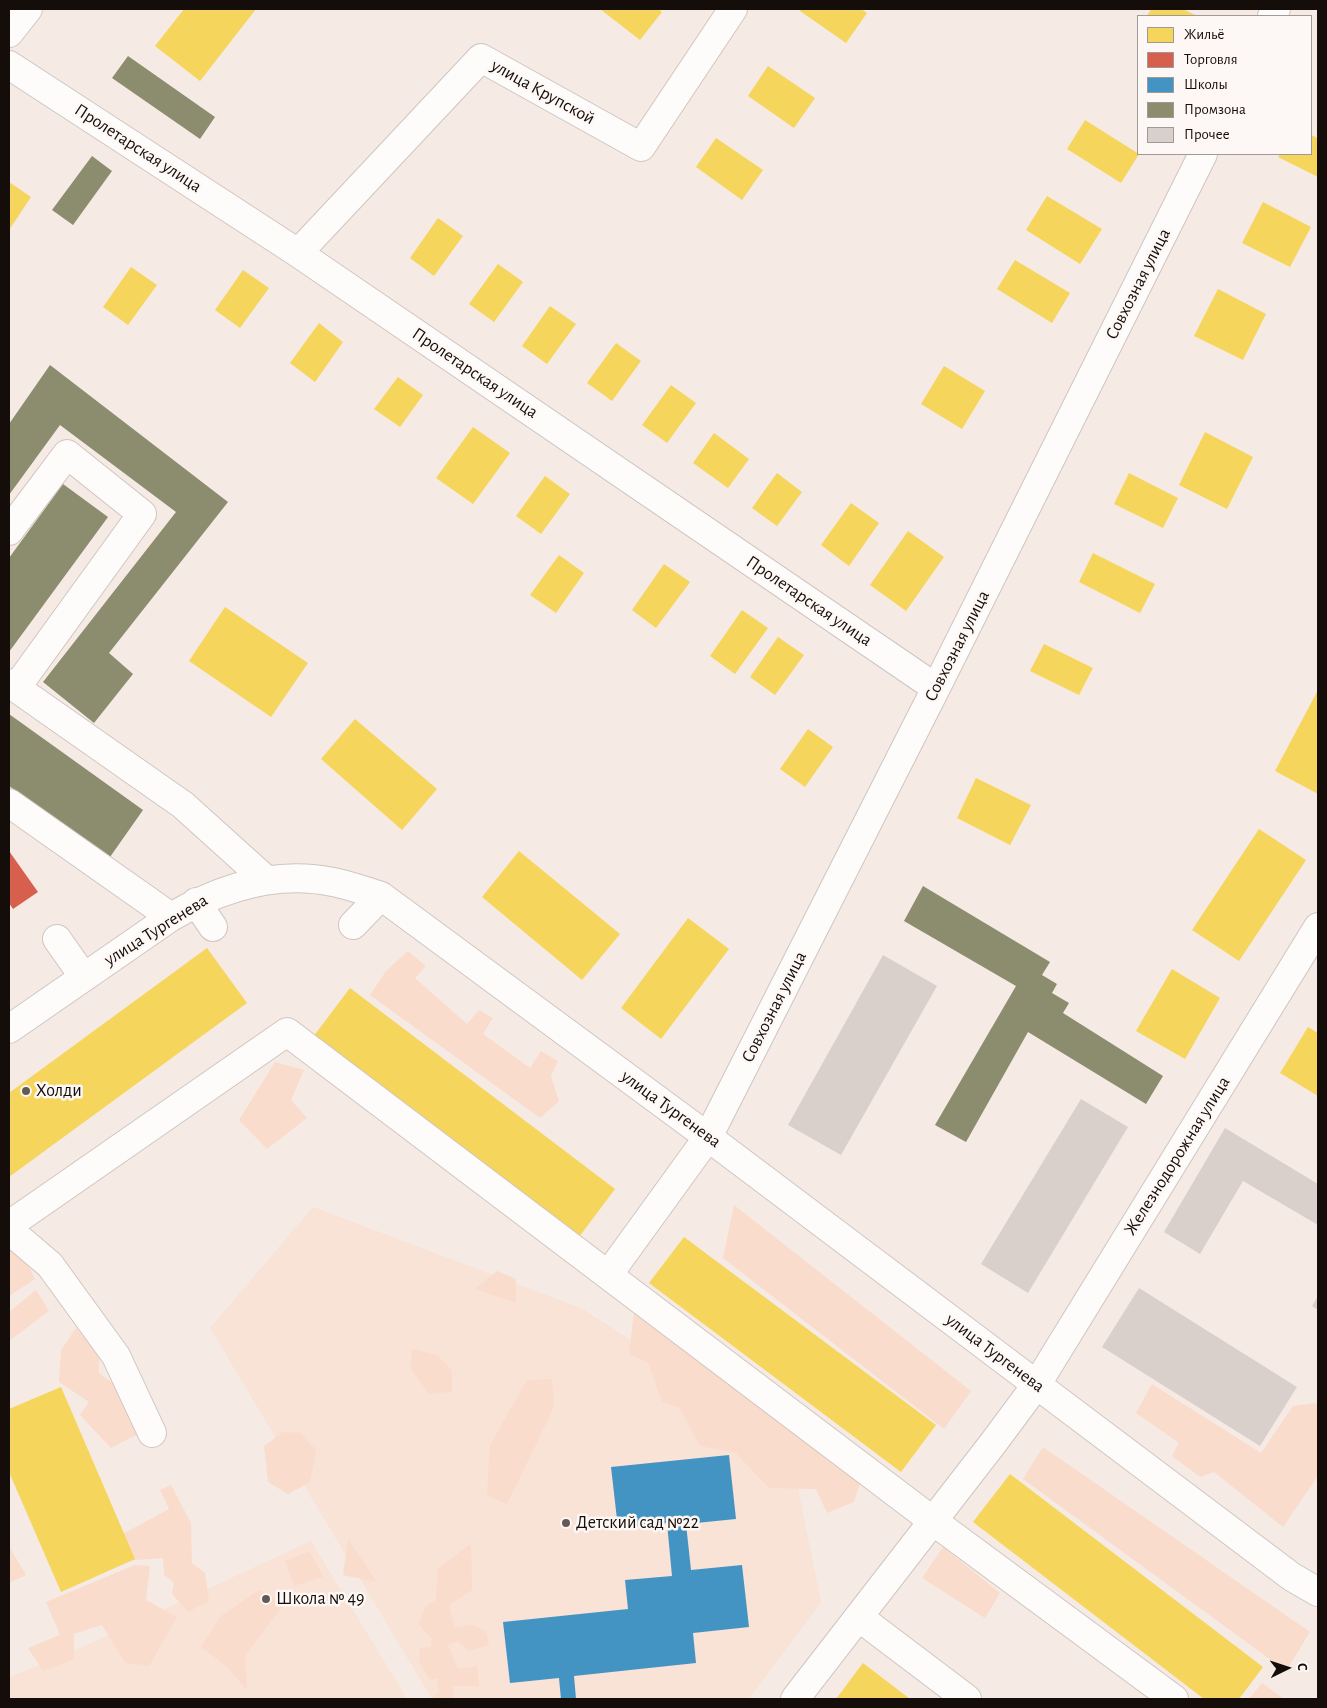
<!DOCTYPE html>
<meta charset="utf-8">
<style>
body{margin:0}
#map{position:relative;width:1327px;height:1708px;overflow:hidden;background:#f5eae4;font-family:"Alegreya Sans",sans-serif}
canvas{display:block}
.frame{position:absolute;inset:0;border:10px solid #150d09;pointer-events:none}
.legend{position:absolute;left:1137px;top:15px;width:175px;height:140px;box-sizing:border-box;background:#fdf8f5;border:1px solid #a09a97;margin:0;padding:6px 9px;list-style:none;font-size:15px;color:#150d09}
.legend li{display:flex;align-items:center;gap:10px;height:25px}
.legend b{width:25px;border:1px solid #a09a97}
.north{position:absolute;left:1262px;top:1643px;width:50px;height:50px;-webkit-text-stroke:4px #fdf8f5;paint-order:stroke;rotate:86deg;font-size:14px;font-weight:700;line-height:20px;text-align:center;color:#150d09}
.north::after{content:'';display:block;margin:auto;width:18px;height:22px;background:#150d09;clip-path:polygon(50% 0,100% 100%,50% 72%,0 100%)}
</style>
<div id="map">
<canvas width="1327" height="1708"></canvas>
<div class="frame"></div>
<ul class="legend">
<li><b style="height:14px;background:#f6d55c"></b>Жильё</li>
<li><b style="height:14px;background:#d6604d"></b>Торговля</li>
<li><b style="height:14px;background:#4393c3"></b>Школы</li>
<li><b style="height:14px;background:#8c8c6e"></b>Промзона</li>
<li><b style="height:14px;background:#dad0cb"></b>Прочее</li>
</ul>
<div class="north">С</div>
</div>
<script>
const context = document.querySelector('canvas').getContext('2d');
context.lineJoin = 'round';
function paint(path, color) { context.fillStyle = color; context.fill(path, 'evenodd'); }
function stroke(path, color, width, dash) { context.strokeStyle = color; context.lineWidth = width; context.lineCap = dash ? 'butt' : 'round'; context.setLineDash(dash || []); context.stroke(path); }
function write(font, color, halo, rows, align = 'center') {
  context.font = font + ' "Alegreya Sans",sans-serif'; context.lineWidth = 5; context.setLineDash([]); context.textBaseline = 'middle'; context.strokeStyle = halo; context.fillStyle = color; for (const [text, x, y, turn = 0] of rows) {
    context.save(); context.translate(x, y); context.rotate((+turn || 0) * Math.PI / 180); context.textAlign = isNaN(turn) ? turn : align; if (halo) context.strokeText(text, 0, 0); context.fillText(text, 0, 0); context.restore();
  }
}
paint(new Path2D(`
 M313,1207L583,1309L789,1444L821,1602L749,1699H432L210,1328Z
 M311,1541L407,1699H9V1677L59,1658Z`), '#f9e2d6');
paint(new Path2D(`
 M408,951L426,966L415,978L467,1024L479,1010L493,1018L483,1034L530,1068L541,1051L558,1061L551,1076L559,1101L540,1118L370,995L386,971Z
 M275,1062L304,1070L291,1100L307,1118L267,1149L239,1120Z
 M734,1205L971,1391L944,1429L723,1258Z
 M16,1241L35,1279L9,1296V1247Z
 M497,1271L516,1279V1303L475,1289Z
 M36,1290L49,1311L9,1341V1312Z
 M635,1303L862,1477L854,1502L827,1513L816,1489L769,1488L736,1453L700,1446L679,1407L662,1402L648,1362L629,1354Z
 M76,1328L99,1353V1373L119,1388L140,1433L111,1448L80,1415L89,1402L59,1382L61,1350Z
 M412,1349L437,1355L452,1371V1392L429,1394L411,1369Z
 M552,1379L554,1407L507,1504L487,1495L490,1445L527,1380Z
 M1152,1384L1261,1453L1293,1406L1315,1403L1318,1405V1476L1283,1527L1214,1472L1200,1477L1172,1456L1179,1443L1136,1413Z
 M283,1432L300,1433L316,1450L310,1482L288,1494L268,1482L264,1446Z
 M1043,1447L1310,1632L1286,1671L1023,1479Z
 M171,1485L191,1523L192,1563L205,1573L209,1601L188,1612L172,1594L174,1583L164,1575L163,1558L122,1561L117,1537L169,1509L160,1490Z
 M348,1539L377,1582L343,1575Z
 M471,1544L472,1590L449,1605L455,1628L474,1625L486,1632L489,1645L469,1651L458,1641L448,1645L458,1669L477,1666L479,1686H453L454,1699H431L439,1692L437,1678L430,1680L419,1662L420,1648L430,1647L432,1639L419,1624L425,1607L436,1600L438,1568Z
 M943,1547L1000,1593L985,1618L922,1578Z
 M10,1548L26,1575L9,1583V1549Z
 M310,1551L323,1577L294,1586L285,1561Z
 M135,1565L150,1566L146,1600L177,1617L149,1666L125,1663L102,1625L74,1634V1659L43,1671L28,1648L60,1635L46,1602Z
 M259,1590L284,1605L245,1655L247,1690L225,1665L201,1647L221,1616Z
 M1262,1683L1284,1699H1249Z`), '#fadccc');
paint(new Path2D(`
 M184,9H256L200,81L155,46Z
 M600,9H658L662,12L640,40Z
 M801,9H861L867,13L846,43L800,11Z
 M1151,9H1183L1197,16H1147Z
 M768,66L815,98L794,128L748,96Z
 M1085,120L1139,154L1121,183L1067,149Z
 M1311,135L1318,138V177L1278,157L1280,154H1311Z
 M716,138L763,170L742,200L696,167Z
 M9,182L31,197L9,230Z
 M1047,196L1102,229L1080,264L1026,230Z
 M1263,202L1311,227L1290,267L1242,243Z
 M438,218L463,236L434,276L410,258Z
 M1015,260L1070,293L1052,323L997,289Z
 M498,264L523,282L494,322L469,304Z
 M131,267L157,285L128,325L103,307Z
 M243,270L269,288L240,328L215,310Z
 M1218,289L1266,314L1243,360L1194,336Z
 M550,306L576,324L547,364L522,346Z
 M319,323L343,342L315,382L290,363Z
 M616,343L641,361L612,401L587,383Z
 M944,366L985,391L962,429L921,404Z
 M398,377L423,395L400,427L374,409Z
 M671,385L696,403L667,443L642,425Z
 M473,427L510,453L473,504L436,478Z
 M1205,432L1253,457L1227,509L1179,485Z
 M714,433L749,459L728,488L693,463Z
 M777,473L802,492L777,526L752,508Z
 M1129,473L1178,498L1163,528L1114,504Z
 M545,476L570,494L541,534L516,516Z
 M851,503L879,523L849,566L821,545Z
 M908,531L944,557L906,611L870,585Z
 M1093,553L1155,584L1140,613L1079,582Z
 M559,555L584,573L556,613L530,595Z
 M664,564L690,582L656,628L632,610Z
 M225,607L308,663L271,717L189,661Z
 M742,610L768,628L735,674L710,656Z
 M778,637L804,655L775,695L750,677Z
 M1044,644L1093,668L1079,695L1030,671Z
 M1318,690V794L1275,771Z
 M355,719L437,789L402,830L321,759Z
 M808,729L833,747L805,787L780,769Z
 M976,778L1031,805L1010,845L957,818Z
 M1259,829L1306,860L1239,961L1192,930Z
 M519,851L620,934L582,980L482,897Z
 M688,918L729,949L661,1039L621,1008Z
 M207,948L247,1003L9,1177V1093Z
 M1172,969L1220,998L1185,1059L1136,1031Z
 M350,988L615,1189L579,1237L313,1037Z
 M1308,1027L1318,1033V1096L1280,1073Z
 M684,1237L936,1425L901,1472L649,1283Z
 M61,1387L135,1559L61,1592L9,1472V1409Z
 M1010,1474L1263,1667L1239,1699H1204L973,1522Z
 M863,1663L910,1699H836Z`), '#f6d55c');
paint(new Path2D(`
 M9,851L38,892L13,909L9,903Z`), '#d6604d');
paint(new Path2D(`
 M729,1455L736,1519L686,1524L691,1570L742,1565L749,1627L693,1633L696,1663L574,1676L576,1699H561L559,1678L510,1683L503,1622L628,1609L625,1580L672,1576L667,1523L618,1528L611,1467Z`), '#4393c3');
paint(new Path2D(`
 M128,56L215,117L200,139L112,78Z
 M92,156L112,171L73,225L52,210Z
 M50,365L228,502L109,653L133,674L94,723L43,682L176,512L60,425L9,495V424Z
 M63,484L108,517L9,652V558Z
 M9,714L143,810L110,857L9,786Z
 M923,886L1050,962L1042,975L1057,984L1052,993L1069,1003L1063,1013L1163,1076L1146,1104L1028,1032L966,1142L935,1125L1016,986L904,921Z`), '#8c8c6e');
paint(new Path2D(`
 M883,955L937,986L841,1155L788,1125Z
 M1081,1099L1128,1127L1028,1293L981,1264Z
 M1225,1128L1318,1184V1225L1243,1181L1200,1254L1164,1232Z
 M1139,1288L1297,1387L1260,1446L1102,1347Z
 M1318,1296V1310L1312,1306Z`), '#dad0cb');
const minor = new Path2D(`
 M1272,16L1276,9
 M9,33L28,9
 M9,65L298,253L936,688
 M298,253L481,58L641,147L733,9
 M9,531L67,454L142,514L16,688
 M9,683L183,805L265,879
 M9,803L171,917
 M196,902L213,927
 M353,925L381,896
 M57,939L83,976
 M9,1029L171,917C220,888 276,870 333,882C349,885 365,891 381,896L708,1137L1292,1577L1318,1592
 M9,1225L287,1032L933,1521L1174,1699
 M9,1230L50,1265L116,1356L152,1433
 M608,1275L708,1137L936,688L1203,154
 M860,1618L967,1699
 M795,1699L994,1442L1037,1384L1318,927`);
stroke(minor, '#cfc5c0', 30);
stroke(minor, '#fefcfb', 28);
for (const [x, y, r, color] of [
 [26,1091,5,"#635a56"],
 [566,1523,5,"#635a56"],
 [266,1599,5,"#635a56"]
]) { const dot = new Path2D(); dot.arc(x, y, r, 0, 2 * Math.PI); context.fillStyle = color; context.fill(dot); stroke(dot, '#fdf8f5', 2); }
write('18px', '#150d09', '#fdf8f5', [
 ["улица Крупской",543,92,29],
 ["Пролетарская улица",138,148,33],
 ["Совхозная улица",1138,284,-63],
 ["Пролетарская улица",475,373,34],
 ["Пролетарская улица",809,601,34],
 ["Совхозная улица",957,646,-63],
 ["улица Тургенева",156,930,-32],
 ["Совхозная улица",774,1007,-63],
 ["улица Тургенева",671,1109,36],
 ["Железнодорожная улица",1177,1156,-58],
 ["улица Тургенева",995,1353,37]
]);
write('18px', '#150d09', '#fdf8f5', [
 ["Холди",36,1091],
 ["Детский сад №22",576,1523],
 ["Школа № 49",276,1599]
], 'left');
</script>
